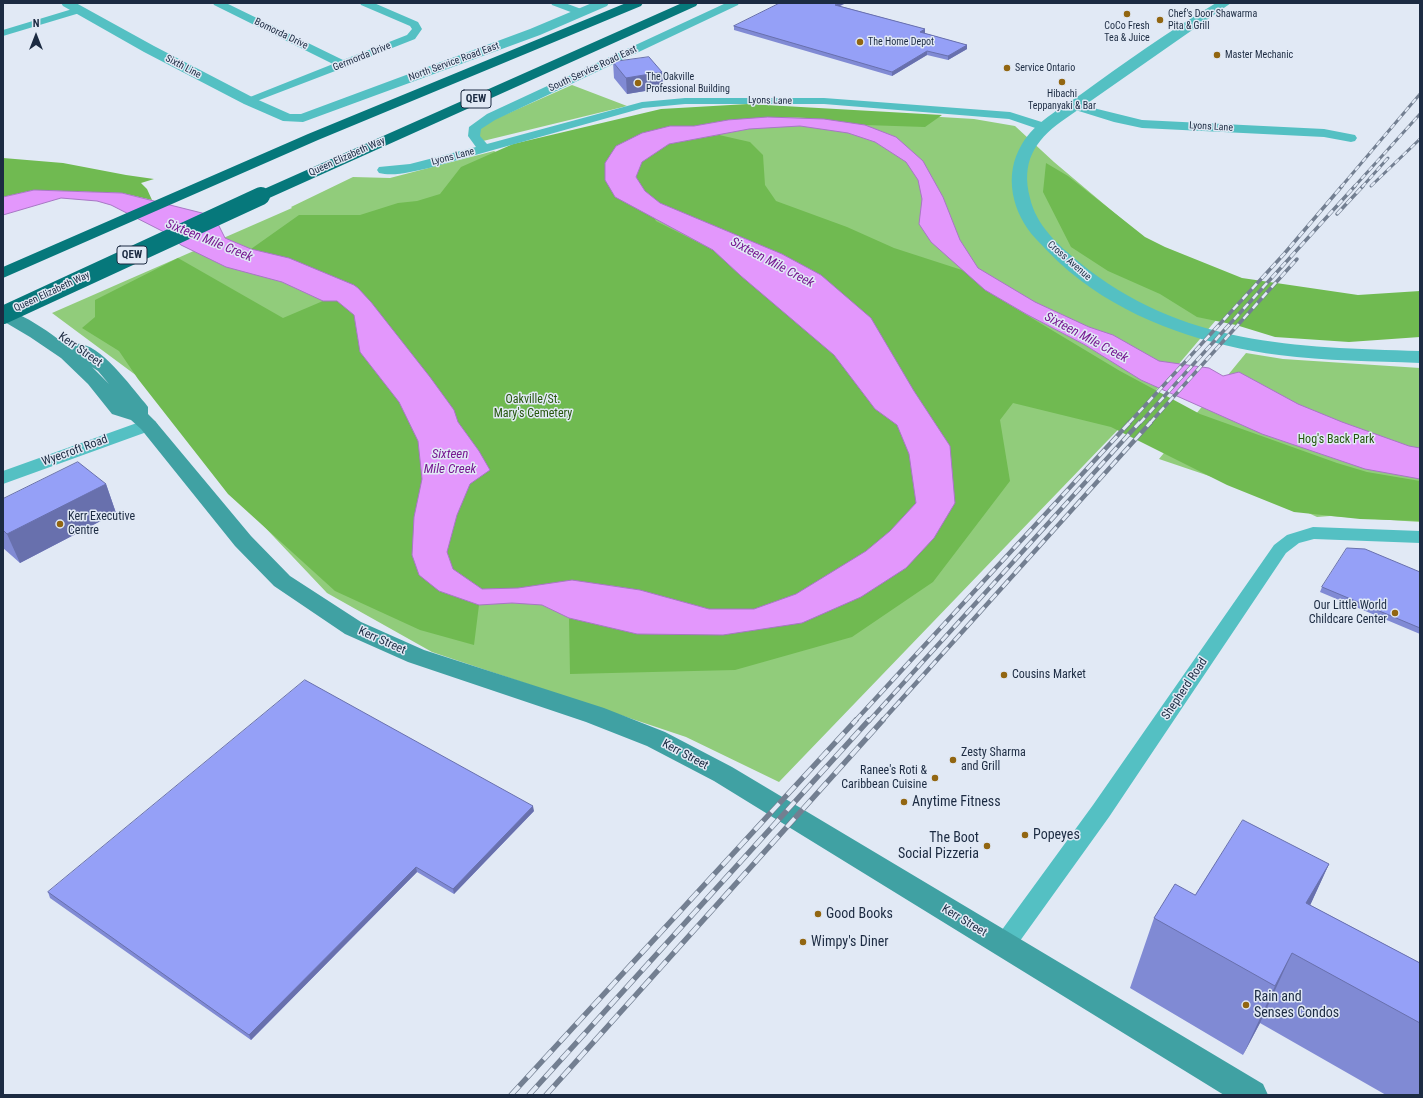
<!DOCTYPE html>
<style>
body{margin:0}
#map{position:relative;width:1423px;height:1098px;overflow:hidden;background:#e1e9f5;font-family:"Roboto Condensed",sans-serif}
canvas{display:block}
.frame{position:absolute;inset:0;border:4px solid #1c2b42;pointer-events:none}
.north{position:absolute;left:16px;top:16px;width:40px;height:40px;-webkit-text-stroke:3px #e1e9f5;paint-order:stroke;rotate:0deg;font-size:11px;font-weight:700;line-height:16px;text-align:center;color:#1c2b42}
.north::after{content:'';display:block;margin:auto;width:14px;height:18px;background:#1c2b42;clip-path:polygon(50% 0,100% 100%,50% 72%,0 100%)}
</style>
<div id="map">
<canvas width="1423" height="1098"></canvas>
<div class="frame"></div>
<div class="north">N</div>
</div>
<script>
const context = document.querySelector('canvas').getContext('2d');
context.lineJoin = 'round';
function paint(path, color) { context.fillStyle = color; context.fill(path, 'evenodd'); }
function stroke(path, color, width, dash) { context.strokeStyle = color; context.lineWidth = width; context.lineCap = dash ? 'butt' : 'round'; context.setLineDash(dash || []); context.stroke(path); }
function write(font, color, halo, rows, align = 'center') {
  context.font = font + ' "Roboto Condensed",sans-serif'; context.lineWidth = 3; context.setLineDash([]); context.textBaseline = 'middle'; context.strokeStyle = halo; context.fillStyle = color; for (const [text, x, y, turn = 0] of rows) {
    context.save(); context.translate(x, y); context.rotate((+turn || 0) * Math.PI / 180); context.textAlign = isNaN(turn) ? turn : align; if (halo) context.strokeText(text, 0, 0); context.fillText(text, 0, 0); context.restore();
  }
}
paint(new Path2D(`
 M572,85L627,106L483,141L477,133L484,124Z
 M759,106L974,119L1015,126L1054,162L1175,264L1244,287L1161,385L779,782L686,737L432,652L327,593L240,501L168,399L52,313L292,208L291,207L353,177L390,178L494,151L503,156Z
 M1246,353L1283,359L1420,368V522L1330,516L1317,517L1283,501L1159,459Z`), '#91cc7b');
paint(new Path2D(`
 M748,104L942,115L925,127L865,125L798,117H768L728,120L694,126H670L616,146L656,221L713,250L741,276L834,355L875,409L897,425L909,454L916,503L890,531L866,551L839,569L796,594L754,609H709L640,590L609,585L482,589L453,569L447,552L457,515L470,484L479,451L458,422L454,410L371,302L251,249L299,215H360L398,203L417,201L440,194L461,167L513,144L661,109Z
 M719,135L750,142L763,155L765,185L776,201L847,227L894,248L965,271L985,290L1120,371L1200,414L1337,463L1367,472L1420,481V521L1360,519L1294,512L1227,485L1111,427L1013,403L1000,420L1010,481L933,582L852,637L735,670L570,674L569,618L637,634L723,635L906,568L950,446L914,391L845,296L821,275L782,254L660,203L645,191L636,177L642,162L669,144Z
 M3,158L63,163L126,175L154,179L141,183L147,189L152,200L122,193L34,190L3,197Z
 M1046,163L1068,176L1145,237L1165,247L1242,278L1358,295L1420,291V337L1349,342L1275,337L1236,325L1197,317L1160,294L1108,271L1071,247L1043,192Z
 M178,258L283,318L323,301H337L354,315L360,352L399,402L418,441L422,479L414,517L439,591L479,605L474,645L420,630L335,591L228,494L138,379L119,351L82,328L95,317V300Z`), '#70ba51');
const water = new Path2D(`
 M768,117L824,119L865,125L896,137L923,161L943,197L960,240L978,268L1035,302L1089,327L1113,335L1159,361L1209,368L1223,376L1239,372L1298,404L1342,422L1409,446L1420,448V479L1365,469L1262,434L1141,380L1085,345L1026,314L985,290L931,242L919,224L922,199L918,180L906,162L875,142L848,133L800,126L749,129L669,144L642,162L636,177L645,191L660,203L782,254L821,275L871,318L914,391L950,446L955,503L934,538L906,568L861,597L802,623L723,635L637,634L569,618L542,605L512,603L479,605L439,591L419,575L412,555L414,517L422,479L418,441L399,402L360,352L354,315L337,301H323L282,282L226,267L181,245L166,233L111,205L97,201L61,198L3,215V197L34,190L122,193L214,216L225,238L251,249L289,258L354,285L358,288L371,302L430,377L454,410L458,422L479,451L490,470L470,484L457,515L447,552L453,569L482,589L518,588L572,580L640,590L709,609H754L796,594L866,551L890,531L916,503L909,454L897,425L875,409L834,355L741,276L713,250L615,197L605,180V163L616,146L642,133L670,126H694L728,120Z`);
paint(water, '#e397fc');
stroke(water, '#a777c4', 1);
paint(new Path2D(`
 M213,3H226L343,60L407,35L412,29L410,26L361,5L360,3H374L418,22L422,29L415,39L349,65L348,67L343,68L249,104L245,103L243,101L245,99L333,64L214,5Z
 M551,3H565L584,10L585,12L584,14H576L552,5Z
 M726,3H739L738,5L495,120L481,129L480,136L487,144L642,102L685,98H824L1010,112L1048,124L1050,127L1048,130L1044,131L1009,119L824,104H685L643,108L429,168C414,171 394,177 379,173L377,170L379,167L410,164L476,147L468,136L469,127L487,114Z
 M79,7L83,8L84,10L83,12L3,36V30Z
 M1073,103L1142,120L1324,129L1355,135L1357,138L1355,141L1351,142L1324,137L1142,128L1114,122L1069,108L1067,106L1069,104Z
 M1313,527L1420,531V543L1314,539L1299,543L1286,553L1109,817L1012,952L1004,955L996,952L992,945L996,938L1093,805L1274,545L1287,535Z`), '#54c0c3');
paint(new Path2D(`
 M61,3H76L154,46L254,98L290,114H301L530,29L592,3H609L607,6L540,35L303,122L283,121L244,104L144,52L63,6Z
 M1216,3H1231L1062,121C1034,141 1021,163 1030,198C1036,225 1058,245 1079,262C1181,346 1295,347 1420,351V363C1373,361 1326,361 1279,355C1210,346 1136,323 1080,280C1064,268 1050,254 1036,239C1012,213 1003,175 1022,144C1035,122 1060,109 1080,95C1124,63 1169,31 1216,3Z
 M148,419L155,421L158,425L155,429L3,484V471Z`), '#54c0c3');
paint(new Path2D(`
 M3,309C25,314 52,334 70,348L72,344C97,338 130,386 145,403L148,407V414L155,421L251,536L290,576L361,622L424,650L604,708L665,732L732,767L1263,1084L1268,1095H1224L714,781L647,746L586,722L408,662L345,634L274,586L235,546L141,429L131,420L112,414L88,384L61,358L30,337L3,321ZM92,367L98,371L109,384Z`), '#40a1a3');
paint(new Path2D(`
 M626,3H643L641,6L318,140L3,278V267L308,134Z
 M682,3H698L696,6L267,199L261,201L255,199L253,196L255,193Z`), '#06787b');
const railFar3 = new Path2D(`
 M1371,186L1420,139
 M1341,187L1420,94
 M1354,187L1420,114
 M1362,187L1388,158`);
const railFar2 = new Path2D(`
 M1337,214L1363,186
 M1129,423L1284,254L1342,186
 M1140,423L1355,186
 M1150,423L1297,259`);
const railFar1 = new Path2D(`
 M855,721L1130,422
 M869,721L1140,422
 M882,721L1151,422`);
const rail = new Path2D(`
 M511,1095L856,720
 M529,1095L869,720
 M546,1095L883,720`);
stroke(railFar3, '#737f91', 3);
stroke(railFar2, '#737f91', 3.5);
stroke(railFar1, '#737f91', 4.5);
stroke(rail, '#737f91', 5.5);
stroke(railFar3, '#e1e9f5', 2, [5.5]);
stroke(railFar2, '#e1e9f5', 2.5, [7]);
stroke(railFar1, '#e1e9f5', 3, [9]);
stroke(rail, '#e1e9f5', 4, [12]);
stroke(new Path2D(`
 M3,315L261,196`), '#06787b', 18);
paint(new Path2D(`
 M844,4L840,6L925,29V33H924L967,45V49L948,60L927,55L892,76L734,30V26Z
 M613,62L662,72L663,88L627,94L614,78Z
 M106,484L116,513L20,563L3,548V499Z
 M1420,572V634L1320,592L1322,587Z
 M534,811L454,894L417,872L251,1040L50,898L48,892Z
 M1329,864L1310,905L1420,963V1095H1386L1260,1023L1243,1055L1130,988L1154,918L1195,895Z`), '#808ad4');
paint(new Path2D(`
 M838,3H844V4L835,8V5Z
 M925,29V33L920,36V32Z
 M967,45V49L948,60V56Z
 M927,51V55L892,76V72Z
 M662,72L663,88L627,94L626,78Z
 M106,484L116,513L20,563L7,534Z
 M533,806L534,811L454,894L453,889Z
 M1329,864L1297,934L1306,903Z
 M416,867L417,872L251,1040L249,1035Z
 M1292,953L1260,1023L1243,1055L1275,986Z`), '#6870ad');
const building = new Path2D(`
 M780,3H838L835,5L925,29L920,32L967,45L948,56L927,51L892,72L734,26Z
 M649,57L662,72L626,78L613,62Z
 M78,462L106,484L7,534L3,530V499Z
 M1347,548L1365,549L1420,572V628L1322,587Z
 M305,680L533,806L453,889L416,867L249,1035L48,892Z
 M1243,820L1329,864L1306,903L1420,963V1023L1292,953L1275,986L1154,918L1175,884L1195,895Z`);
paint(building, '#95a0f7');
stroke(building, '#6870ad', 1);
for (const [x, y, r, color] of [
 [1127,14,4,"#926611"],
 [1160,20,4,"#926611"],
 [860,42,4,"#926611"],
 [1217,55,4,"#926611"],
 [1007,68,4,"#926611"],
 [1062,82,4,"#926611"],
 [638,83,4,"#926611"],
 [60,524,4,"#926611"],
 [1395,613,4,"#926611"],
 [1004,675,4,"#926611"],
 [953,760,4,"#926611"],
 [935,778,4,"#926611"],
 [904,802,4,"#926611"],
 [1025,835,4,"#926611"],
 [987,846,4,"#926611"],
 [818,914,4,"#926611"],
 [803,942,4,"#926611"],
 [1246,1005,4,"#926611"]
]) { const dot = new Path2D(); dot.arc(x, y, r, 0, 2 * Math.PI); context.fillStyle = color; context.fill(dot); stroke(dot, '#e1e9f5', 1.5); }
write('10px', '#1c2b42', '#e1e9f5', [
 ["Chef's Door Shawarma",1168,14],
 ["Pita & Grill",1168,26],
 ["CoCo Fresh",1127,26,"center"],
 ["Tea & Juice",1127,38,"center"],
 ["The Home Depot",868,42],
 ["Master Mechanic",1225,55],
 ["Service Ontario",1015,68],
 ["The Oakville",646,77],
 ["Professional Building",646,89],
 ["Hibachi",1062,94,"center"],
 ["Teppanyaki & Bar",1062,106,"center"]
], 'left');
write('10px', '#1c2b42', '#e1e9f5', [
 ["Bomorda Drive",281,34,26],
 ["Germorda Drive",362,57,-22],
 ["North Service Road East",454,62,-20],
 ["Sixth Line",183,67,28],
 ["South Service Road East",593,69,-25],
 ["Lyons Lane",770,101,1],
 ["Lyons Lane",1211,127,3],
 ["Queen Elizabeth Way",347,157,-24],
 ["Lyons Lane",453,157,-15],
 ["Cross Avenue",1069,261,41],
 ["Queen Elizabeth Way",52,292,-25]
]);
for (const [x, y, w] of [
 [476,99,30],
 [132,255,30]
]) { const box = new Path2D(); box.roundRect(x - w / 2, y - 9, w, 18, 3); context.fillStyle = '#e1e9f5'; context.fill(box); stroke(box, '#1c2b42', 1); }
write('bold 11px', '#1c2b42', null, [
 ["QEW",476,99],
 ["QEW",132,255]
]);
write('12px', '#1c2b42', '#e1e9f5', [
 ["Kerr Street",80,350,35],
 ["Wyecroft Road",75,451,-20],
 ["Kerr Street",382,641,24],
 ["Shepherd Road",1185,689,-56],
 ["Kerr Street",685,755,28],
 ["Kerr Street",964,921,31]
]);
write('12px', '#27570e', '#e1e9f5', [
 ["Oakville/St.",533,400],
 ["Mary's Cemetery",533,414],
 ["Hog's Back Park",1336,440]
]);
write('12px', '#1c2b42', '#e1e9f5', [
 ["Kerr Executive",68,517],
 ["Centre",68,531],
 ["Our Little World",1387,606,"right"],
 ["Childcare Center",1387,620,"right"],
 ["Cousins Market",1012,675],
 ["Zesty Sharma",961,753],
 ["and Grill",961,767],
 ["Ranee's Roti &",927,771,"right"],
 ["Caribbean Cuisine",927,785,"right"]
], 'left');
write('italic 13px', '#771891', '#e1e9f5', [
 ["Sixteen Mile Creek",209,241,22],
 ["Sixteen Mile Creek",772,263,28],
 ["Sixteen Mile Creek",1086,338,28],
 ["Sixteen",450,455],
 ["Mile Creek",450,470]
]);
write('14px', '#1c2b42', '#e1e9f5', [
 ["Anytime Fitness",912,802],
 ["Popeyes",1033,835],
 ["The Boot",979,838,"right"],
 ["Social Pizzeria",979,854,"right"],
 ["Good Books",826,914],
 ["Wimpy's Diner",811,942],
 ["Rain and",1254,997],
 ["Senses Condos",1254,1013]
], 'left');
</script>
